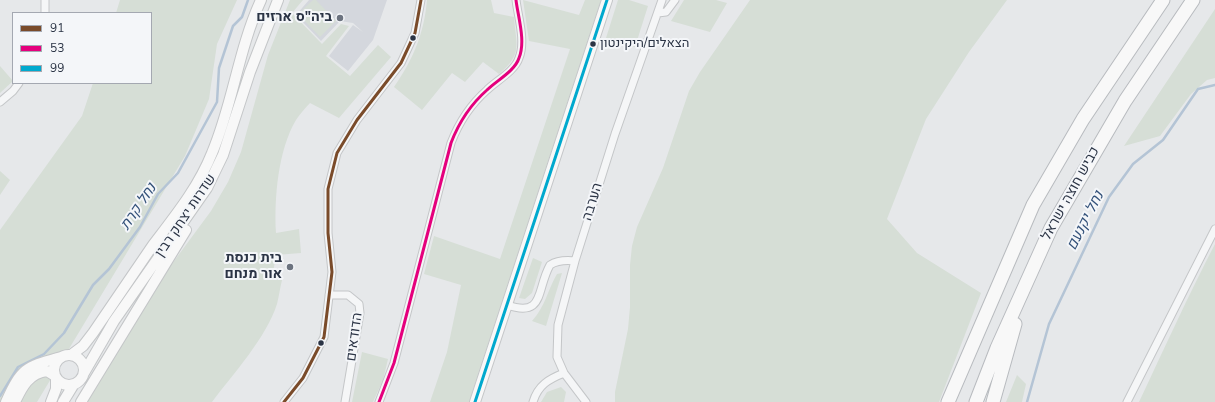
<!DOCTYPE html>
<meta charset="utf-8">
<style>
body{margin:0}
#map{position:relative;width:1215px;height:402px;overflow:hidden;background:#e6e8ea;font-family:"Nunito Sans",sans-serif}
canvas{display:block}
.legend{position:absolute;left:12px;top:12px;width:140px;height:72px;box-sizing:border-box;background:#f4f6f9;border:1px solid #a4a8b1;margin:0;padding:5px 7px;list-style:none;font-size:12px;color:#2b3445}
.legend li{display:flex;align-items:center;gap:8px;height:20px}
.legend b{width:20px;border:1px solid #a4a8b1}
</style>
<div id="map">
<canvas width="1215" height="402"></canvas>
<ul class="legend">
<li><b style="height:5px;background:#7a4b2a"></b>91</li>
<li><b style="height:5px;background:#e5007d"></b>53</li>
<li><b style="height:5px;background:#00a9ce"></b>99</li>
</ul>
</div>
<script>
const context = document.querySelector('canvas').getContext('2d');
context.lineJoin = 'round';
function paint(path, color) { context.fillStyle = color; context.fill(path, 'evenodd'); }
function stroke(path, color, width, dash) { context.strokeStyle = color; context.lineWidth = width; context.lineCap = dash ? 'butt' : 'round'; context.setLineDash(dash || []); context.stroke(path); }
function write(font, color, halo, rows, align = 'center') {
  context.font = font + ' "Nunito Sans",Heebo,sans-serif'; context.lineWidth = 4; context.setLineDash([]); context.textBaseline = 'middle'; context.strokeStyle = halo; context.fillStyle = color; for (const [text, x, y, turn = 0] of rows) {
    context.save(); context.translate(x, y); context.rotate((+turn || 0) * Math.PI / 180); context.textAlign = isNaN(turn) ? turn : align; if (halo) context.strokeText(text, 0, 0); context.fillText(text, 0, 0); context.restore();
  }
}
paint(new Path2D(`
 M309,0H387L373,40L348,71L329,56L353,25L363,32L353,23L340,21L321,41L296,15Z`), '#d4d7dd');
paint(new Path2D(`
 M120,0H237L217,44L209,99L185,156L37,402H0V230L82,116L93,83H151V13H116Z
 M290,0H303L292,13L322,44L341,24L349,26L326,56L350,76L378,45L391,57L339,118L310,103C305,108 300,114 296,120C278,150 274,199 276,233L299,229L301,253L276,255L273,273L282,280C280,288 279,296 277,304C266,338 234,373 212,402H85L163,276L211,211L228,182L241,152L268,55Z
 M313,0H316L336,21L320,37L298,14Z
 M427,0H491L494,13L514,17C516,45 523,54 499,74L483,62L465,82L452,73L422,110L394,87C413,59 424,34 427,0Z
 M523,0L579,15L585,0H601L469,402H430L447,352L461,285L424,274L434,236L500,259L570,49L529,41Z
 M618,0H629L648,6L635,47L606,38Z
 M684,0H716L727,3L710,32L671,21Z
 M750,0H1007L969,52L926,119L887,219L917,253L981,293L939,402H615V392L628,329L630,307V265L632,246L637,227L663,168L689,91L700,72Z
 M1215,9V78L1207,80L1191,94L1160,136L1124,146Z
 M0,66L13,81L0,93Z
 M0,171L10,180L0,195Z
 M1215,244V402H1139C1164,349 1188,296 1215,244Z
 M533,258L542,262L532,293L525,299L519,298Z
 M562,273L546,326L532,321C545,307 548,289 557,274Z
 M362,352L388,359L383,380L373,402H352Z
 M1017,375L1026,384L1022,402H1006Z
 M561,387L566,392L564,402H541L547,392Z`), '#d6ded6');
stroke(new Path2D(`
 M0,396L18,367L44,354L64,333L93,285L109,269L140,227L158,194L178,173L217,102L219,68L233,26L242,17L248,0
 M1027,402L1049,324L1109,197L1133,164L1163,140L1198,89L1215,85`), '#b4c4d5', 2.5);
const street = new Path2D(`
 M45,13V0
 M658,13L666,12L675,0
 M0,102L13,91L19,83
 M329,295H348L359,304L360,313L345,402
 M507,305C545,318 536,290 550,265C558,260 566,260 575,261
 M284,402L303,378L324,337L332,272L328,233V189L337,153L357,120L401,63L415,33L421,0
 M379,402L394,363L451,143C459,122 470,105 487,90C496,81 515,71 519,58C526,41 518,17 516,0
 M533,402C538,385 549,379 564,373
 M586,402L564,373L557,357L558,325L575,261L615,134L662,0
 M1127,402L1215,229`);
const secondary = new Path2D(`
 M54 370a15 15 0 1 1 30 0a15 15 0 1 1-30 0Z
 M71,355L83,346L93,333C113,304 133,274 153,245C175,216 198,188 212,153C233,104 238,50 261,0
 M84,373L114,321L207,188L223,155L250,72L278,0
 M6,402C22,367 26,367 61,357
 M15,402C22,387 29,373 47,371L55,376
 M51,402L56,389V379
 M63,402L74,384
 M81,402L186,230
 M475,402L607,0`);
const highway = new Path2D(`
 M948,402L1033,205L1083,119L1163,0
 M976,402L997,348L1051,228L1125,101L1193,0
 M993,402L1015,324`);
stroke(street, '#c4c6c8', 9);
stroke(secondary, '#c4c6c8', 12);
stroke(highway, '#b8bbbf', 15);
stroke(street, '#f5f6f7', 7);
stroke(secondary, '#f8f8f8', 10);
stroke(highway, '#f8f8f8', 13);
stroke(new Path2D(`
 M284,402L303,378L324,337L332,272L328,233V189L337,153L357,120L401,63L415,33L421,0`), '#7a4b2a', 3);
stroke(new Path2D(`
 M379,402L394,363L451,143C459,122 470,105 487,90C496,81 515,71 519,58C526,41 518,17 516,0`), '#e5007d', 3);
stroke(new Path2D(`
 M475,402L607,0`), '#00a9ce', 3);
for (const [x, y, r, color] of [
 [340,18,4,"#6c737f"],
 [413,38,3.5,"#2b3445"],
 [593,44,3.5,"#2b3445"],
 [290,267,4,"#6c737f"],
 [321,343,3.5,"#2b3445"]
]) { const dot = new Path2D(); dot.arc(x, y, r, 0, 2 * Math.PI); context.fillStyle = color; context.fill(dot); stroke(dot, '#f4f6f9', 1.5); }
write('13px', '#2b3445', '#f4f6f9', [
 ["הצאלים/היקינטון",600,44]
], 'left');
write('bold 14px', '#2b3445', '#f4f6f9', [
 ["ביה\"ס ארזים",332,18],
 ["בית כנסת",282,259],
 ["אור מנחם",282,275]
], 'right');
write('14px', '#2b3445', '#f4f6f9', [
 ["כביש חוצה ישראל",1071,194,-61],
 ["הערבה",593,202,-73],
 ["שדרות יצחק רבין",186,216,-56],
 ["הדודאים",355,337,-82]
]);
write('italic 15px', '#34527a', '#f4f6f9', [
 ["נחל קרת",139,207,-56],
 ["נחל יקנעם",1086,221,-63]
]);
</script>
